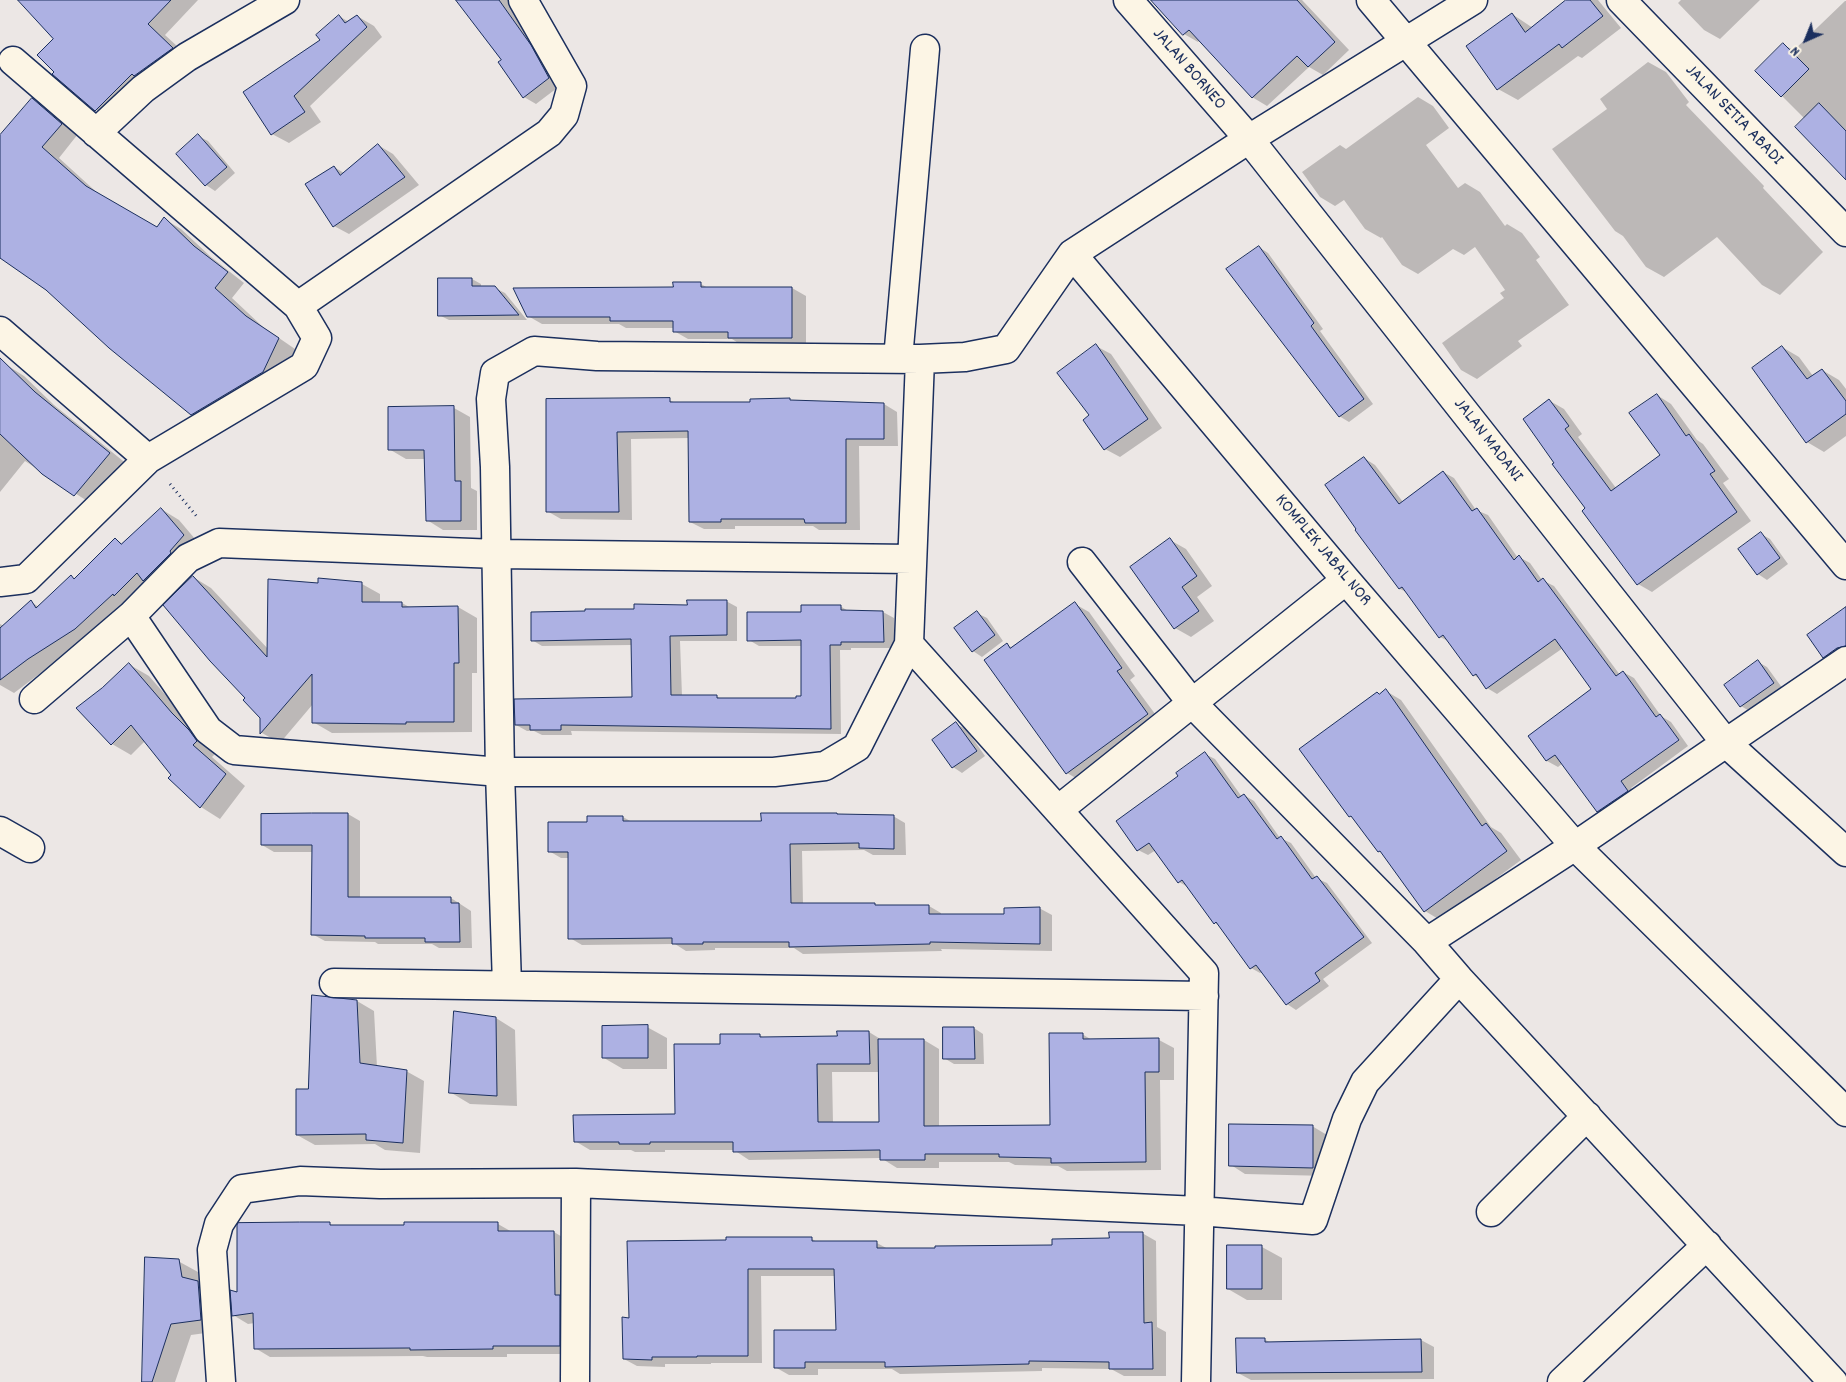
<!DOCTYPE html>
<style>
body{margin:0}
#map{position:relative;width:1846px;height:1382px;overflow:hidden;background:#ece7e5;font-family:Dekko,sans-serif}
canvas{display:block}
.north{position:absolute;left:1781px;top:15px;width:50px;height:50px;-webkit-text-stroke:4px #fcf5e5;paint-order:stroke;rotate:224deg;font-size:14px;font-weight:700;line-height:20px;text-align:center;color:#1b2f5e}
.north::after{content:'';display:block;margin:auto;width:18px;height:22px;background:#1b2f5e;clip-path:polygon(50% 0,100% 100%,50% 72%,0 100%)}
</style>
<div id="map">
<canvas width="1846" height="1382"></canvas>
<div class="north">N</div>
</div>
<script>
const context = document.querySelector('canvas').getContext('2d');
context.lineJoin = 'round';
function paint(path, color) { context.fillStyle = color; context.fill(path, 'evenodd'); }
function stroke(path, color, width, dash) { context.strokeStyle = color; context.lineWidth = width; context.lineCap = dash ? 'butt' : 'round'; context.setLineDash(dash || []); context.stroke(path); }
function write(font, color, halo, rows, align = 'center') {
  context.font = font + ' Dekko,sans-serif'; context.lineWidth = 4; context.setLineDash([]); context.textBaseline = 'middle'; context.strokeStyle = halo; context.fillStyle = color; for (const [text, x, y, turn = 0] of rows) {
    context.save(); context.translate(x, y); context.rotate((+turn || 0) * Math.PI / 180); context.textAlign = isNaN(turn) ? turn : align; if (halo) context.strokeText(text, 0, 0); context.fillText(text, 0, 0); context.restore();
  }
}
paint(new Path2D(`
 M19,0H198L165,35L190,58L113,120L96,110L55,39Z
 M457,0H508L561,85L536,104L524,97L503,60Z
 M1159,0H1302L1349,50L1323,75L1309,67L1267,106L1252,97L1200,40L1198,42L1184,34Z
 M1568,0H1598L1621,28L1582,58L1578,56L1518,100L1498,89L1512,14L1533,28Z
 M1681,0H1760L1720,39L1704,30L1678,3Z
 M1845,1H1846V178L1805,119L1757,71L1783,45L1794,50Z
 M339,16L349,22L357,16L374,26L382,37L310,106L321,122L289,143L272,134L321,40Z
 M1648,62L1666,72L1689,102L1686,105L1764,186L1763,188L1823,252L1780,295L1762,285L1717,237L1664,277L1646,267L1623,236L1615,231L1552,149L1607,109L1600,99Z
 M1418,97L1433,106L1449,128L1426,145L1458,188L1465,183L1480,192L1505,226L1507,224L1522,233L1540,257L1536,260L1569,305L1518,341L1522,346L1477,379L1461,370L1442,343L1504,298L1500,293L1505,290L1475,247L1464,255L1453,249L1418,274L1402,265L1382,237L1381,238L1365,229L1344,200L1335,206L1320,197L1302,172L1340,145L1346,149Z
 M32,99L49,109L78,134L59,158L103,198L157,229L164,219L181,229L211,257L244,283L232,298L263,327L295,349L280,382L209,424L192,414L46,289L0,256V137Z
 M198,136L208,141L235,173L215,191L206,185Z
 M378,145L393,154L419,185L349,234L334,226V167L344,173Z
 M1259,247L1268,253L1323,329L1320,331L1373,404L1349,422L1339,416Z
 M472,279L481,284V288H495L505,293L527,320H449L439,315Z
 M701,284L708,288H792L806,296V346H743L732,339H688L674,331V328H626L619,324H542L528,316Z
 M1096,346L1111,354L1162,428L1120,457L1105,449L1091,416Z
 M1782,347L1799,357L1813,376L1822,370L1839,380L1846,389V436L1824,452L1807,442Z
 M5,364L24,376L54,405L128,465L95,506L25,461L0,492V370Z
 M1657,395L1671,404L1697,440L1703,444L1729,479L1723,483L1751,521L1652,592L1638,584L1587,509L1550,401L1564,409L1582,434L1578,437L1616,488L1662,455Z
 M547,400H669L676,403L793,402L884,404L897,412L898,446H859L860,530H819L813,526H735V529H704L690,522L689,438L631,439L632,520L561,519L547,511Z
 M454,408L470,417L471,488L477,491V530H443L427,520L426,459H406L389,449Z
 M1364,458L1375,465L1403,502L1443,472L1454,478L1476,510L1488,515L1518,558L1519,557L1530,563L1542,580L1554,586L1620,675L1623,672L1634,678L1661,716L1671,722L1688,746L1631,788L1638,797L1608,817L1597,811L1563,763L1558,767L1547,761L1529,736L1593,690L1563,648L1497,694L1487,688L1481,680L1474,675L1450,642L1440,637L1408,593L1400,589L1356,530Z
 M161,509L179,520L201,546L93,638L46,669L14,693L0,685V624L4,626L31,602L39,607L71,577L75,579L115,539L123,544Z
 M1761,534L1770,539L1788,564L1767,580L1758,574Z
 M1170,540L1186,549L1212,586L1197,597L1214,621L1191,637L1175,628Z
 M193,577L211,588L269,650L320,585L362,584L380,594V603H402L411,608L458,607L477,618V673H472V732L332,733L313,722V704L280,743L262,733V717L246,698Z
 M726,601L737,607V641H680L682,696H716L722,699H797L803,697L802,646H759L749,640L802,613L840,606L850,612H883L894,618V648H851V650H840L841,734L571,731L572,735H542L534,731H527L516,725L633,698V645L542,646L532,640L636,610Z
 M1075,604L1089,612L1135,676L1130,680L1161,722L1081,781L1067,773L1007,645L1013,648Z
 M977,613L987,618L1003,641L982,657L973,651Z
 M1846,620V654L1834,662L1824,657Z
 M1758,662L1767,667L1783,689L1751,712L1741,706L1726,685Z
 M130,665L149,676L216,753L212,757L245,786L220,819L201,807L170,778L173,775L145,741L131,755L112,744L103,689Z
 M1386,691L1401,700L1491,827L1501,833L1521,860L1440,920L1425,911L1383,854L1379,851L1355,819L1350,816Z
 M956,724L966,729L985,756L962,773L953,767Z
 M1205,754L1215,759L1242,797L1244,795L1254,801L1280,838L1291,843L1316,878L1327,883L1372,943L1323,979L1329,986L1296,1010L1287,1004L1262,972L1260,973L1251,968L1220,926L1215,923L1188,887L1179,882L1156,850L1148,855L1138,850L1180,777Z
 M348,814L360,821V898H451L471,911L472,948H439L432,944H378L375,942L325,941L312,934L313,852H274L262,845Z
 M840,816H893L905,823L906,855H873L864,850L802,851L803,904H874L877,906H929L941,913V916H1005L1039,908L1052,915V951L941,949L942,951L803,954L794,948H715V950L686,951L675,944L582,945L570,938L569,858H561L549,851L588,823V818L623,817L632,822L762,823Z
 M357,1001L374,1011L377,1067L406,1071L424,1081L420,1153L385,1150L375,1144L315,1145L297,1135L309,1090Z
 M496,1018L515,1030L517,1106L470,1104L450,1092Z
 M647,1027L667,1038V1069H623L604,1058Z
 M974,1028L983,1034L984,1064H954L944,1058Z
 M869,1032L882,1040H924L939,1049V1127L1052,1126L1082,1034L1092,1040H1159L1174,1048V1080H1160L1161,1170L1067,1171L1058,1166L1015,1165L1009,1162H939V1168H897L881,1158L749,1160L734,1150H665V1152H635L631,1150H590L575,1141L676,1115L721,1045L760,1035L765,1039L838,1038ZM832,1072H880L881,1123H833Z
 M1312,1126L1327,1135L1328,1176L1245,1174L1231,1165Z
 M330,1224L335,1227L498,1224L512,1232H554L569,1241L574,1354H507V1357H427L423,1356L270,1357L255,1348V1323L248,1324L233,1315L239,1294Z
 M1142,1233L1156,1241L1157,1327L1166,1332V1376H1124L1111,1369L1042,1368V1371L900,1374L892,1369H818V1375H789L775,1367L837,1331L836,1276H761L762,1363H711V1364H665V1367L637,1366L624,1359L630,1319L812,1239L819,1243H877L888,1249L1054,1246Z
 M1228,1247H1262L1282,1258V1300H1247L1228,1289Z
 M178,1261L198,1272L200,1284L218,1294L220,1331L191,1335L175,1382H143Z
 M1264,1339L1271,1343L1421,1340L1434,1347V1379L1251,1380L1238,1373Z`), '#0003');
const building = new Path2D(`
 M18,0H171L148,24L173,48L134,76L132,74L95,111L52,74L54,72L37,55L53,39Z
 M456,0H499L531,45L549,78L523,98L498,62L501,60Z
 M1151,0H1297L1335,42L1308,67L1297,56L1252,98L1189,30L1183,35Z
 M1566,0H1590L1603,16L1562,48L1559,44L1497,90L1466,46L1512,13L1525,32Z
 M339,15L345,23L357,15L367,27L294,96L305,112L271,135L243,92L320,40L316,35Z
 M1783,43L1809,69L1781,97L1755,71Z
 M32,98L62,124L42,147L86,186L157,227L164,217L194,246L228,272L215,288L246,316L279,338L263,372L191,415L109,348L46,290L0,258V135Z
 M1819,103L1846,131V180L1795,127Z
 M198,134L227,167L205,186L176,154Z
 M378,144L405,177L333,227L305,184L334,166L340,175Z
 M1259,246L1314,323L1311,326L1364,399L1339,417L1226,269Z
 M438,278H472V286H495L519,315L438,316Z
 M673,282H701V287H792V338H728V332H673V321H610V317H527L513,288L673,287Z
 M1096,344L1148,419L1104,450L1083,420L1089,415L1057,373Z
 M1782,346L1807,379L1822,369L1846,401V414L1806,443L1752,368Z
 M0,358L35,392L110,453L74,496L42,474L0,434Z
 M1657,394L1686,436L1689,434L1715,471L1710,474L1737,512L1637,585L1582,511L1585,508L1552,464L1554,463L1523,419L1549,399L1569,426L1565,429L1611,491L1660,455L1629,413Z
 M670,398V402H750V399L790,398V400L884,403V439H846V523H805L804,519H721V522H689L688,431L617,432L619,512H546V399Z
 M454,406L455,481H461V521H426L424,450H388V407Z
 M1364,457L1399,504L1443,471L1472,511L1477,508L1514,560L1519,555L1538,582L1543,578L1616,676L1623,671L1656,717L1660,714L1679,740L1621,781L1628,791L1597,812L1555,755L1546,761L1528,736L1591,689L1555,639L1486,689L1476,674L1473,676L1443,635L1439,638L1402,587L1399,589L1355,530L1356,529L1325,485Z
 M161,508L184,535L170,551L171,553L143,581L137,573L114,596L113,594L75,629L28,659L0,680V628L31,600L36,608L71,575L74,579L115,538L121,544Z
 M1761,532L1780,558L1757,575L1738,549Z
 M1170,538L1197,576L1182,587L1199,611L1174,629L1130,567Z
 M193,576L267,657L268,579L318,583V578L362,582V602H402V607L458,606L459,663H454V722H406V724L312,723V674L260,734V718L243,700L245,698L210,661L163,605Z
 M687,600H727V635L670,636L671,695H717V698H796V696H801V640L747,641V612H801V605H841V610L883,611L884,642H841V645H830L831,729L561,725V730H530V725H515L514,699L632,697L631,639L531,641V612L585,611V609H634V604L687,605Z
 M1075,602L1122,668L1117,671L1148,714L1066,774L984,660L1007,643L1010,648Z
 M1846,607V646L1837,648L1823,658L1807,635Z
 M977,611L995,635L972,652L954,628Z
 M1758,660L1774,683L1740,707L1724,685Z
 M129,663L172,713L189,730L197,741L193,745L226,774L200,808L168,778L171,775L131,725L111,745L76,708L102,688Z
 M1386,689L1482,826L1486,823L1507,851L1424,912L1380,851L1378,852L1351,816L1349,817L1299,749L1377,692L1379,694Z
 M956,722L977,751L952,768L932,740Z
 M1205,752L1238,798L1244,794L1277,839L1281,836L1312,879L1317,876L1364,937L1315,973L1320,981L1286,1005L1256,965L1250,969L1216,922L1214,924L1182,880L1178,883L1149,843L1137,851L1116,821L1178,776L1176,773Z
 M312,813H348V897H451V903H459L460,942H425V938H365V936L311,935L312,845H261V814Z
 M761,813H837V814L894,815V849L859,848V843L790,844L791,903H875V905H929V914H1004V908L1040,907V944L930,942V944L789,947V942H703V944H672V938L568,939V852H548V822H587V816H623V821H761Z
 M312,995L357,1000L360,1063L407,1070L403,1143L366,1140V1134L296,1135V1089H308Z
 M454,1011L496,1017L497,1096L449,1093Z
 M648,1025V1058H602V1026Z
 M943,1027H974L975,1059H943Z
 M837,1031H869L870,1064H817L818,1122H879L878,1039H924V1126L1050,1125L1049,1033H1083V1039L1159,1038V1072H1145L1146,1162L1051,1163V1158L999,1157V1154H925V1160H880V1150L733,1152V1142H650V1144H619V1142H574L573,1115L675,1114L674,1044H720V1034H760V1037L837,1036Z
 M1229,1124L1313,1125V1168L1229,1166Z
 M300,1222H330V1225H404V1222H498V1231H554L555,1295H560V1346H493V1349L410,1350V1348L254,1349L253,1313L232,1316L230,1290L237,1292V1225L238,1223Z
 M1109,1232H1143L1144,1323L1152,1322L1153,1369H1109V1362L1029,1361V1364L885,1367V1362H805V1368H774V1330H836L834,1269H748V1356H697V1357H652V1360L623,1359L622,1317L629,1318L627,1241L726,1240V1237H812V1241H877V1248H935V1246L1052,1245V1239L1109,1238Z
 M1227,1245H1262V1289H1227Z
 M145,1257L179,1259L182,1277L198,1281L201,1320L171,1324L152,1382H142Z
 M1236,1338H1265V1342L1421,1339L1422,1372L1237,1373Z`);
paint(building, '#adb1e3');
stroke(building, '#1b2f5e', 1);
const minor = new Path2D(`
 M1128,0L1249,139L1725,742L1846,852
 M1371,0L1846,565
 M1621,0L1846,232
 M96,133L143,89L187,57L285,0
 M1072,254L1346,580L1575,846L1846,1112
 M298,306L549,133L564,115L572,86L523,0
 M0,331L148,459
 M898,359L925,49
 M920,359L909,644L1204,973L1196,1382
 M1082,562L1192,703L1427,942L1459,979L1833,1382
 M0,582L26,579L148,459L304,366L317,338L298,306L13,61
 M909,644L857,747L825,766L774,772H500L234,750L208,730L131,616L188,558L219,543L497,554L912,559
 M34,699L131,616
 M1058,810L1346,580
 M0,831L30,848
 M1427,942L1575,846L1846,661
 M334,983L1204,996
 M507,985L500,772L495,467L491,399L495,373L534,351L597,356L920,359L965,357L1006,349L1072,254L1249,139L1473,0
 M1491,1212L1587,1116
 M221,1382L212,1250L219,1224L242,1189L300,1181L380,1184L576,1183L1199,1211L1313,1220L1347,1119L1365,1082L1459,979
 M575,1382L576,1183
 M1562,1382L1707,1245`);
stroke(minor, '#1b2f5e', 31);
stroke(new Path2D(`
 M170,484L198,518`), '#1b2f5e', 3, [1, 4]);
stroke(minor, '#fcf5e5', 28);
write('18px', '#1b2f5e', '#fcf5e5', [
 ["JALAN BORNEO",1188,70,49],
 ["JALAN SETIA ABADI",1733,116,46],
 ["JALAN MADANI",1487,441,52],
 ["KOMPLEK JABAL NOR",1322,551,50]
]);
</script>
